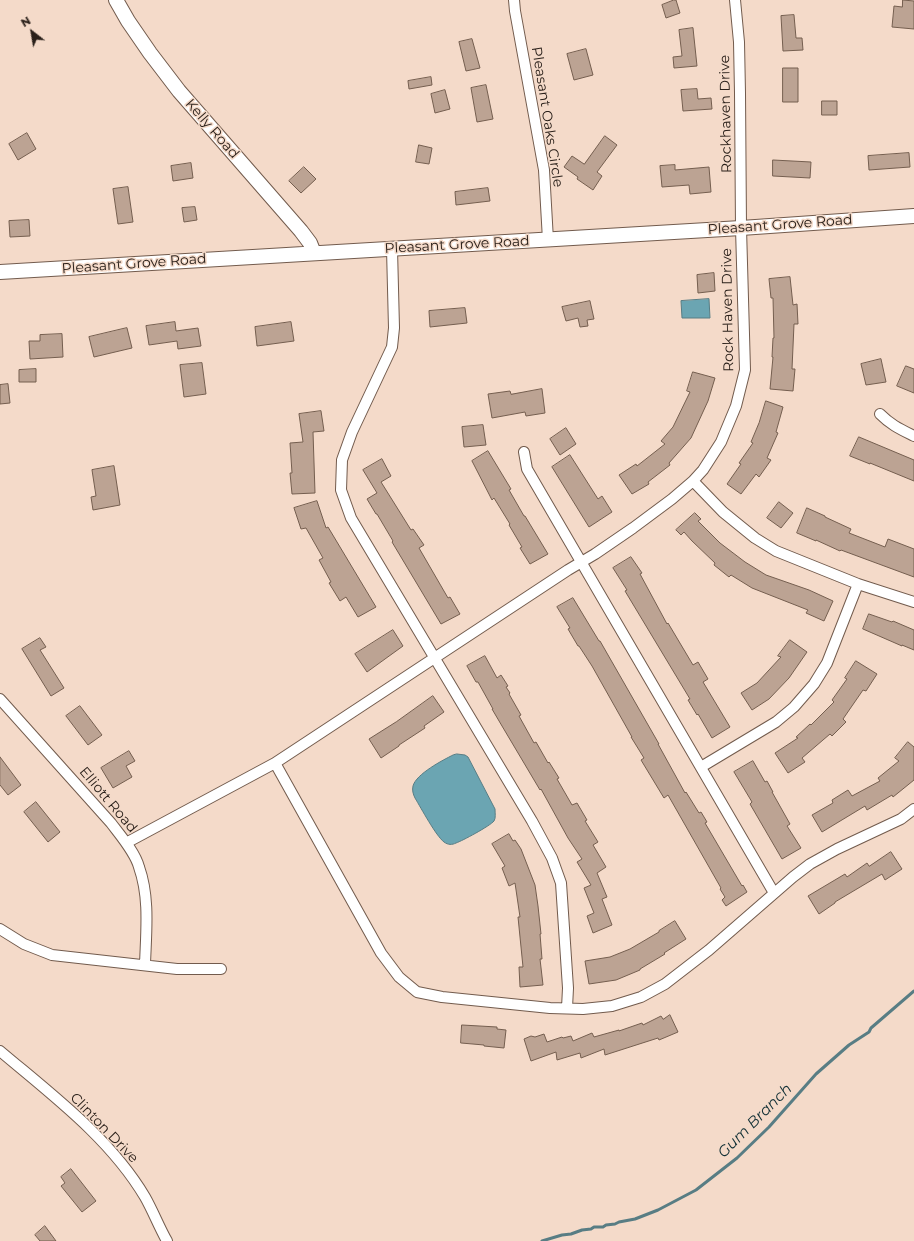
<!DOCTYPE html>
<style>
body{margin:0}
#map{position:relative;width:914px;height:1241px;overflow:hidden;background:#f4dac9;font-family:Montserrat,sans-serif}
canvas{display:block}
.north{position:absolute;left:12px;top:12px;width:40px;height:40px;-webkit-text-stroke:3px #f4dac9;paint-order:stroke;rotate:329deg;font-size:11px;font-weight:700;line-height:16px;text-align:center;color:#2a201a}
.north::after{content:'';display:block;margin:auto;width:14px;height:18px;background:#2a201a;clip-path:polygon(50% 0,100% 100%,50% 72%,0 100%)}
</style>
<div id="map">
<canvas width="914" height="1241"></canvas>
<div class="north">N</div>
</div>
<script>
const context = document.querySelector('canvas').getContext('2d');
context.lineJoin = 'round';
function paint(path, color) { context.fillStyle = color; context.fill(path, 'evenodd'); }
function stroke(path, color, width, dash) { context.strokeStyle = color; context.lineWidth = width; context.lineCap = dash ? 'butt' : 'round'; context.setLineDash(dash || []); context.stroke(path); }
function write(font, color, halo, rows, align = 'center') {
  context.font = font + ' Montserrat,sans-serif'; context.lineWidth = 3; context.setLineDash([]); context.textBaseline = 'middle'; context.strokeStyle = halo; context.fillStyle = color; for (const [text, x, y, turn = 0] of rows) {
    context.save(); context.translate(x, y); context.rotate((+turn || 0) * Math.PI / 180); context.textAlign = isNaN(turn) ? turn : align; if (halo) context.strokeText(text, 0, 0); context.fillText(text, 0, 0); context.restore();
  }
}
const water = new Path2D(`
 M709,299L710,318H682L681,301Z
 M457,754L465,755L468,757L495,809C495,813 496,818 494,821C490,826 462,841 456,843C452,845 448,845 444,842C436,836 421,808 415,798C413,794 412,790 413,786C416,774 443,760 453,755Z`);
paint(water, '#6ba5b2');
stroke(water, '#587d84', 1);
stroke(new Path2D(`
 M542,1241L562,1235L571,1234L582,1230L591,1229L594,1227H603L606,1225L615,1224L619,1222L635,1219L658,1210L696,1190L737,1158L769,1127L816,1074L849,1045L869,1032L871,1028L914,991`), '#587d84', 3);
const building = new Path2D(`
 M674,0H676L680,13L666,18L662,5Z
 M903,0L914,1V29L892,27L894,6L902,7Z
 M794,15L796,38H802L803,50L783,51L781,16Z
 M693,28L697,66L674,68L673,57L682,56L679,30Z
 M472,39L480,68L466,71L459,42Z
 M586,49L593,75L574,80L567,54Z
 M783,68H798V102H783Z
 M431,77L432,85L409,89L408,81Z
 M486,85L493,119L477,122L471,88Z
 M697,89L698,99L711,98L712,109L683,111L681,90Z
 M445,90L450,109L435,113L431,94Z
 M822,101H837V115H822Z
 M27,133L36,149L18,160L9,144Z
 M605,136L617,145L597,172L602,176L593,190L577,179L578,177L564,167L572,156L584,164Z
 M419,145L432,148L429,164L416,162Z
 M909,153L910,167L869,170L868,156Z
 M773,160L811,162L810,178L773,176Z
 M191,163L193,178L173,181L171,166Z
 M675,165V170L709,167L711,192L690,194L689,185L662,187L660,166Z
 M304,167L316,179L301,193L289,181Z
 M128,187L133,222L118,224L113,189Z
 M488,188L490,201L456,205L455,192Z
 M195,207L197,220L184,222L182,208Z
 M29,220L30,236L10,237L9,221Z
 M714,273L715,291L698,293L697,275Z
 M790,277L793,305L797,304L798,324H794L792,369H795L793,391L770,389L773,357H772L773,338H774L773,298H771L769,279Z
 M590,301L594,319L587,320L588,326L580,327L578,318L566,321L562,307Z
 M465,308L467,323L430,327L429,311Z
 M175,322L176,331L198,328L201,346L178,349L177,341L149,345L146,326Z
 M291,322L294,341L257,346L255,327Z
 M127,328L132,348L94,357L89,337Z
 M62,334L63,357L30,359L29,341H40V335Z
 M881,359L886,382L866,385L861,364Z
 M202,363L206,394L184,397L180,365Z
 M906,366L914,369V393L897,386Z
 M36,369V382H19V370Z
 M693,372L715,378L708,401L691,438L669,463L670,465L648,482L649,484L632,494L619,475L636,464L637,466L665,444L661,441L673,427L690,392L687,391Z
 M8,384L10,403L0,404V385Z
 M542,389L545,413L526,416L525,412L492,418L488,394L510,391L511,394Z
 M766,401L783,407L776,432L778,433L767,458L771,460L759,477L756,474L741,494L727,484L741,464L739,463L753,443L751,442L759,423Z
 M321,411L324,431L313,432L315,493L292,494L290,473H292L290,443L303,442L299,414Z
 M483,425L486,445L464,447L462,427Z
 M566,428L576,444L560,455L550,439Z
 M859,437L914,460V481L870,463V464L850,456Z
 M488,451L511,489L509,490L524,516H525L548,554L530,564L520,548L522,547L509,525L510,524L494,498L492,500L472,461Z
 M570,455L598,499L602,496L612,512L589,527L552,467Z
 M382,459L391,476L381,482L411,530L413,529L424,545L419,548L448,598L450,597L460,614L441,624L392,542L393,541L377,514H376L367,499L377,493L363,470Z
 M114,466L120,505L93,510L91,497L96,496L92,470Z
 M317,501L326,528L328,527L376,607L358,617L346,597L340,601L329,583L331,582L319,560L323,558L306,528L301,529L294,508Z
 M779,502L793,513L781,528L767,518Z
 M807,508L825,516V517L851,529L849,533L885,547L888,539L914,549V577L841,550L840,551L816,540V541L797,533Z
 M695,513L701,519L698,521L720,543L745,562L766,575L809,590L833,601L824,621L806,613L808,610L752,588L731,575L729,577L714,565L715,563L692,541L684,532L681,535L676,530Z
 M631,557L642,573L640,574L667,624L668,623L693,665L698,662L708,679L703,682L730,727L712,738L698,714L697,715L688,700L690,699L625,591L627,590L613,568Z
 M573,598L599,641H600L659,744H658L685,793L686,792L699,813L701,812L707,822L705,823L742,886L743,885L747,892L726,906L722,900L725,897L720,889L721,888L668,795L664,798L641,760L644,758L631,737H632L592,666L579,646H578L568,629L570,628L557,607Z
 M869,614L892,622L893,621L914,630V650L902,645V646L863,629Z
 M393,630L403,646L367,672L355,654Z
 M40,638L46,647L40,650L64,688L51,696L22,649Z
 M790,640L807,652L789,678L769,699L752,710L741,693L757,683L781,657L778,656Z
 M485,656L497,678L501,675L508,686L506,687L510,693L509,694L521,715L519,716L534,743L536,742L548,763L549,762L559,778L557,779L572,805L577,803L587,820L585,821L598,842L593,845L606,867L597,873L607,897L602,899L612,925L593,933L587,916L594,913L584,888L591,885L577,862L582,859L568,838L541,789L540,790L502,726L492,709H493L478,682H476L467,666Z
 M856,661L877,674L866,691L863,690L843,719L846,722L832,736L830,734L802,758L805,762L788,773L775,753L798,738L796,737L810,724L811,725L834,702L832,700L847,679L845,678Z
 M433,696L444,712L424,726L425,728L399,745V746L381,758L369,739L396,722Z
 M80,706L102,735L88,745L66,716Z
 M908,742L914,747V780L893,797L892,795L867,810L865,806L822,832L812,815L833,803L832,800L848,790L852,796L880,781L878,778L899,761L895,758Z
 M129,751L135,761L126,766L132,777L113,788L101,768Z
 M0,757L21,785L8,795L0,785Z
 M753,761L765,782L767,781L773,792H772L790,824L787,826L801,848L782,859L750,804L752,802L734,772Z
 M36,802L60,832L48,842L24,812Z
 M509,834L513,841L515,840L521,849L535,885L538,906L541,934H540L542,959H540L543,985L520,987L519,967H523L518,917H520L515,883L509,886L502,868L505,866L492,844Z
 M891,852L902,869L885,880L882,874L835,902V903L819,914L808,896L845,874L847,877L867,863L869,866Z
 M675,921L686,939L664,953L665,954L640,969V970L616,980L589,984L585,961L610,957L630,949L659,932V931Z
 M670,1015L678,1032L659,1040L658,1038L605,1055L604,1049L581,1058L580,1053L557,1060L556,1052L531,1061L524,1039L531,1036L535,1037L544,1034L547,1042L562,1037L563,1038L571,1036L573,1041L592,1033L594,1037L619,1030V1031L642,1023L643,1025L661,1016L663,1019Z
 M462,1025L497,1027V1029L506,1030L504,1048L484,1046V1045L461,1043Z
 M71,1169L96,1201L82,1212L61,1186L65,1183L61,1177Z
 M45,1226L56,1241H40L35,1235Z`);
paint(building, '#bca393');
stroke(building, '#745e4f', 1);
const street = new Path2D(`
 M514,0L515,11L544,170L548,240
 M392,249L394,328L392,347L352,432L342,460L341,490L351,518L532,821L552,858L561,883L568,988L567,1008
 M880,414C891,425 900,429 914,436
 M524,452L527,469L774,893
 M693,481L723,512L755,538L776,551L858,584L914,602
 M0,699L111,823C120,835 135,852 139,867C150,898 146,932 145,965
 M275,763L381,953L399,977L417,992L442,997L550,1008L583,1009L612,1006L641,997L665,984L709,950L793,877L810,864L837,849L901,819L914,809
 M701,767L776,722L794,707L814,684L827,663L858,584
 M126,843L275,763L568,570L595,554L633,528L672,499L693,481L703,470L721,442L736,406L745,370L741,228L740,93L739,42L735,0
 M0,929L24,944L52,955L177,969H221
 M0,1051C52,1095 110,1138 145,1197C153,1211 159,1227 167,1241`);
const secondary = new Path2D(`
 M116,0L128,21L150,53L179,91L301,231L310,243L314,253
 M0,272L741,228L914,216`);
stroke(street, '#725b4d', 12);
stroke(secondary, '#725b4d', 16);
stroke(street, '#fff', 10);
stroke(secondary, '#fff', 14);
write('14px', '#2a201a', '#f4dac9', [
 ["Rockhaven Drive",726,114,-91],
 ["Pleasant Oaks Circle",547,117,81],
 ["Kelly Road",212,129,49],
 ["Pleasant Grove Road",780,225,-4],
 ["Pleasant Grove Road",457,245,-3],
 ["Pleasant Grove Road",134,264,-4],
 ["Rock Haven Drive",728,310,-91],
 ["Elliott Road",108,800,50],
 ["Clinton Drive",104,1128,46]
]);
write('italic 15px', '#0f2e34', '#f4dac9', [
 ["Gum Branch",755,1121,-45]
]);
</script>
